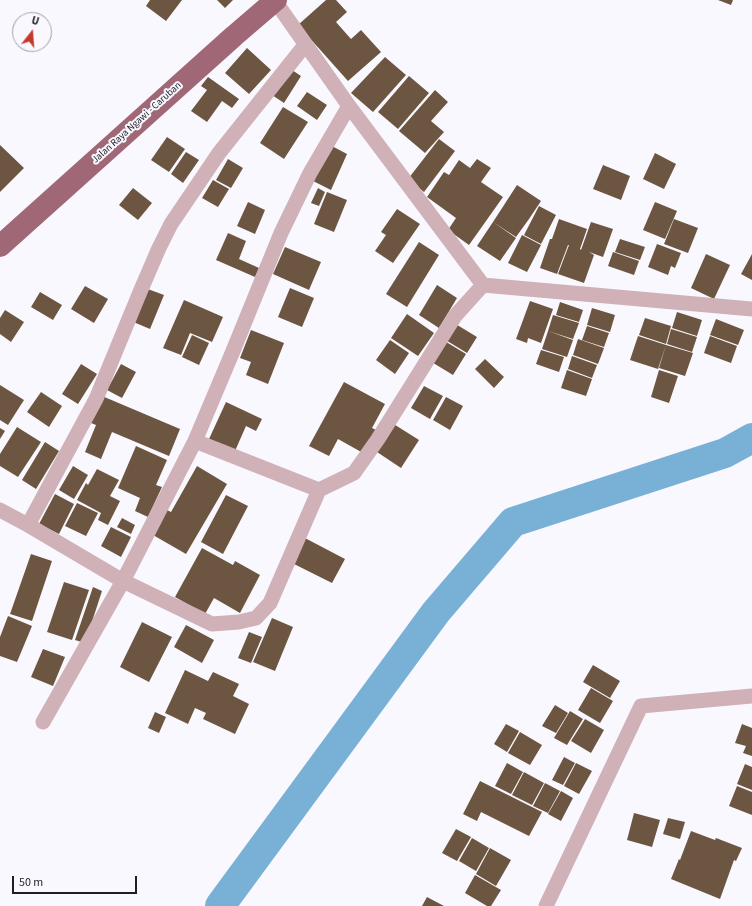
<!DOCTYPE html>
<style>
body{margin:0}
#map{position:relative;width:752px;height:906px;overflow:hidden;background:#f9f8fe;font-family:"Source Sans 3",sans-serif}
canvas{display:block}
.north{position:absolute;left:12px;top:12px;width:40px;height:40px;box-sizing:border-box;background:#f9f8fe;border:1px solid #a2a0a8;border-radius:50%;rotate:17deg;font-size:11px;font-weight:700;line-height:16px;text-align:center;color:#1f1d28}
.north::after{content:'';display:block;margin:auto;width:14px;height:18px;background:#c5382c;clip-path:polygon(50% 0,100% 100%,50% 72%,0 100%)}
.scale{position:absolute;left:12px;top:876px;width:125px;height:18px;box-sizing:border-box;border:2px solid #1f1d28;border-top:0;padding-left:5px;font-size:12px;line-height:14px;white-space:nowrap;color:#1f1d28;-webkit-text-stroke:3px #f9f8fe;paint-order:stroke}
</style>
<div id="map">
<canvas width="752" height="906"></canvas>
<div class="north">U</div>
<div class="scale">50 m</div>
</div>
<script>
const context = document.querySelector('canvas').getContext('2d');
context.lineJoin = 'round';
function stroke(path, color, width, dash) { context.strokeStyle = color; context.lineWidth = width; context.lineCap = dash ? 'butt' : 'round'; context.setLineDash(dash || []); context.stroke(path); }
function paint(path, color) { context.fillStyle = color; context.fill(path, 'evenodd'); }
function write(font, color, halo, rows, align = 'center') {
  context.font = font + ' "Source Sans 3",sans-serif'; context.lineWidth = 4; context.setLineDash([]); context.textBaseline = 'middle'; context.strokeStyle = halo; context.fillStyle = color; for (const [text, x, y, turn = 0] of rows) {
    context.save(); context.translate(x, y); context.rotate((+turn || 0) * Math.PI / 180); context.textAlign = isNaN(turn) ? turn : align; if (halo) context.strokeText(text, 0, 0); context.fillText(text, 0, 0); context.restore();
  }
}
stroke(new Path2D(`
 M220,906L436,612L513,522L725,453L752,438`), '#79b0d6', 30);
paint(new Path2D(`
 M150,0H182L166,21L146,6Z
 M217,0H233L225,8Z
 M326,0H336L347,12L336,22L351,39L361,30L381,52L348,81L298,25Z
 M718,0H733L731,5Z
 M247,48L271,70L249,94L225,73Z
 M385,57L406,75L373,112L351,93Z
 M289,68L301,76L284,103L272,95Z
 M409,76L429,93L398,129L378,112Z
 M208,77L239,99L232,108L222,101L207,122L191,111L207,90L201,86Z
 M435,90L448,102L431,121L444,132L425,153L399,131Z
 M307,92L327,105L317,120L297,106Z
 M283,107L308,122L284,159L260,143Z
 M167,137L185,149L169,172L151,160Z
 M439,139L455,151L424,192L408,179Z
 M0,145L24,168L0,192Z
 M330,145L347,154L331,190L313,181Z
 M186,152L199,160L183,183L171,174Z
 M655,153L676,164L664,189L643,179Z
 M228,159L243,168L231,188L216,180Z
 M477,159L491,168L481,182L503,197L469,245L448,230L456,218L427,197L444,172L449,175L459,160L470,168Z
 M603,165L630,176L621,200L593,189Z
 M213,180L229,189L218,207L202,198Z
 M517,185L541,201L529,219L525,216L529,219L516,237L493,222Z
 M133,188L152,203L138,220L119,205Z
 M318,188L325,192L319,206L311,203Z
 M327,192L347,200L334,232L314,224Z
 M248,202L265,210L255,234L237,226Z
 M655,202L677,211L665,239L643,230Z
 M539,206L556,215L541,244L524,235Z
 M397,209L420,224L393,263L375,251L386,235L381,232Z
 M559,219L587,229L580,249L581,250L591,222L613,229L603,257L589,252L594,255L584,283L558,274L569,245H568L557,274L540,268L550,239H552Z
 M674,219L698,228L688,253L664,244Z
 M493,222L516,238L500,261L477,246Z
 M228,233L246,241L239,259L259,268L255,277L216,260Z
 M522,235L541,245L527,272L508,263Z
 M620,239L645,247L640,260L615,252Z
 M419,242L439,255L407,307L386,294Z
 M657,244L681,253L675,268L671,266L668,275L648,267Z
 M285,247L321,262L309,290L273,274Z
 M613,252L639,261L634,275L608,266Z
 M706,254L730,265L714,299L691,288Z
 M752,254V280L741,274Z
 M437,285L457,298L439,328L419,315Z
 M85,286L108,299L94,323L71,309Z
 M145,288L164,295L150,329L131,321Z
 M290,288L314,298L302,327L278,317Z
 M40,292L62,305L53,320L31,307Z
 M184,300L223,317L212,342L190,333L181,355L163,348Z
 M530,301L553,309L541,343L528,338L527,343L516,339Z
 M560,302L583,310L579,322L556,315Z
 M592,308L615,315L610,332L587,325Z
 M5,310L24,322L11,342L0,334V318Z
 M677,312L702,320L697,336L672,328Z
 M407,314L434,333L418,356L391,338Z
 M553,315L579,323L573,339L548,331Z
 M645,318L671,326L666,344L639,335Z
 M716,319L744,330L738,345L710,335Z
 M454,323L477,337L467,353L444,339Z
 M587,326L609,333L604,347L582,340Z
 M671,329L697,337L692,352L667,344Z
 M251,330L284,343L268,384L246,375L251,362L240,358Z
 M548,331L573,340L567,357L542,349Z
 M192,335L209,343L199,365L182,357Z
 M638,336L666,345L658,369L630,360Z
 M710,336L737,346L731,363L704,353Z
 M578,339L604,348L598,364L573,355Z
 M390,340L409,353L395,374L376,360Z
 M443,340L466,354L453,375L430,361Z
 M666,345L693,353L685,376L659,368Z
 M541,350L564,357L559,372L536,364Z
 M572,356L597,365L592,378L568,369Z
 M485,359L504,377L494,388L475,369Z
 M81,364L97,374L78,404L62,394Z
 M121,364L136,372L122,398L107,390Z
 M567,370L592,379L586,396L561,388Z
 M659,370L678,376L669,403L651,397Z
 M344,382L385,404L372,428L376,430L363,453L338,439L329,456L309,446Z
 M0,385L24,400L8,425L0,420Z
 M424,386L443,396L430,419L411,408Z
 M41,392L62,406L49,427L27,412Z
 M102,396L180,429L169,456L112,432L101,459L85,452L96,425L91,423Z
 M446,397L463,406L450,430L433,420Z
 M226,402L262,419L256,431L246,426L235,451L209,439Z
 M392,423L419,440L401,468L374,450Z
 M17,427L41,442L18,477L0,466V454Z
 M0,428L5,431L0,439Z
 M45,442L59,451L36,489L22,480Z
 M136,446L167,460L156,485L162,487L148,517L135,511L140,498L118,488Z
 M73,466L88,475L74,499L59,490Z
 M197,466L227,484L186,554L153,535L167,510L171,512Z
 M97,469L119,480L110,496L120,501L108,525L98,520L101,513L77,500L86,483L88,485Z
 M55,494L74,504L59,534L39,524Z
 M226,495L248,506L223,554L201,542Z
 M77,503L98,513L86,536L65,526Z
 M122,518L135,525L131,534L117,527Z
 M111,527L131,537L121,557L101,546Z
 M303,537L345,559L332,583L290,562Z
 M202,548L233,565L235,561L260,575L240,613L214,598L205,614L175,597Z
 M31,554L52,561L32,621L10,614Z
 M64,582L89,590L72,640L47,632Z
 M93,587L102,591L85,643L75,640Z
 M8,616L32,626L17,662L0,656V637Z
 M272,618L293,627L275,671L253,662Z
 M142,622L172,637L149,682L120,667Z
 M186,625L214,640L202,663L174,647Z
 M249,632L262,637L251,663L238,658Z
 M43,649L65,657L53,686L31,677Z
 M593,665L620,681L610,698L583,682Z
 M185,670L208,681L213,672L239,684L233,696L249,704L235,734L203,719L206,713L195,708L188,724L165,713Z
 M591,688L613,701L600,723L578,710Z
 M555,705L568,713L556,733L542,726Z
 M570,711L583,719L567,745L554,738Z
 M155,712L166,717L159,733L148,728Z
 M585,719L604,730L591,753L571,741Z
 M506,724L519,731L507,752L494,744Z
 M742,724L752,728V756L743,753L746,746L735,743Z
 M520,732L542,745L530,765L508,753Z
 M564,757L575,763L563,785L552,780Z
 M507,763L523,772L511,794L495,786Z
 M576,763L592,771L579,794L564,786Z
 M745,764L752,767V790L737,784Z
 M524,772L544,783L532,805L512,795Z
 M480,781L542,812L529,836L481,812L477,821L463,814Z
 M545,783L560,791L548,813L533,806Z
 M737,786L752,792V815L729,806Z
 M561,791L573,798L561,821L548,814Z
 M634,813L660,820L652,847L627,840Z
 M668,818L685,822L680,839L663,834Z
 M456,829L471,837L457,861L442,853Z
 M691,831L715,840L716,838L742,848L736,861L734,860L720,899L671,879L679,859L680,860Z
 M472,838L489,848L476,871L459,861Z
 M490,848L511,860L496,886L476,874Z
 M475,875L501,890L491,906H487L465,893Z
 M427,897L444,906H422Z`), '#6d5641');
stroke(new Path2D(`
 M275,1L349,106L483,285L752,309
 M195,441L319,490
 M0,510L28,525L123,581L212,624L239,622L256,618L270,603L319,490L354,473L378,439L455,316L483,285
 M28,525L96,399L140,292L159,248L171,224L219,153L305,45
 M43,722L123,581L195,441L233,351L281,233L310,173L349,106
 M546,906L641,706L752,696`), '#cfb1b7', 15);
stroke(new Path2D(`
 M0,246L234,36L276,0`), '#a06877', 22);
write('10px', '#1f1d28', '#f9f8fe', [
 ["Jalan Raya Ngawi - Caruban",137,123,-42]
]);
</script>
